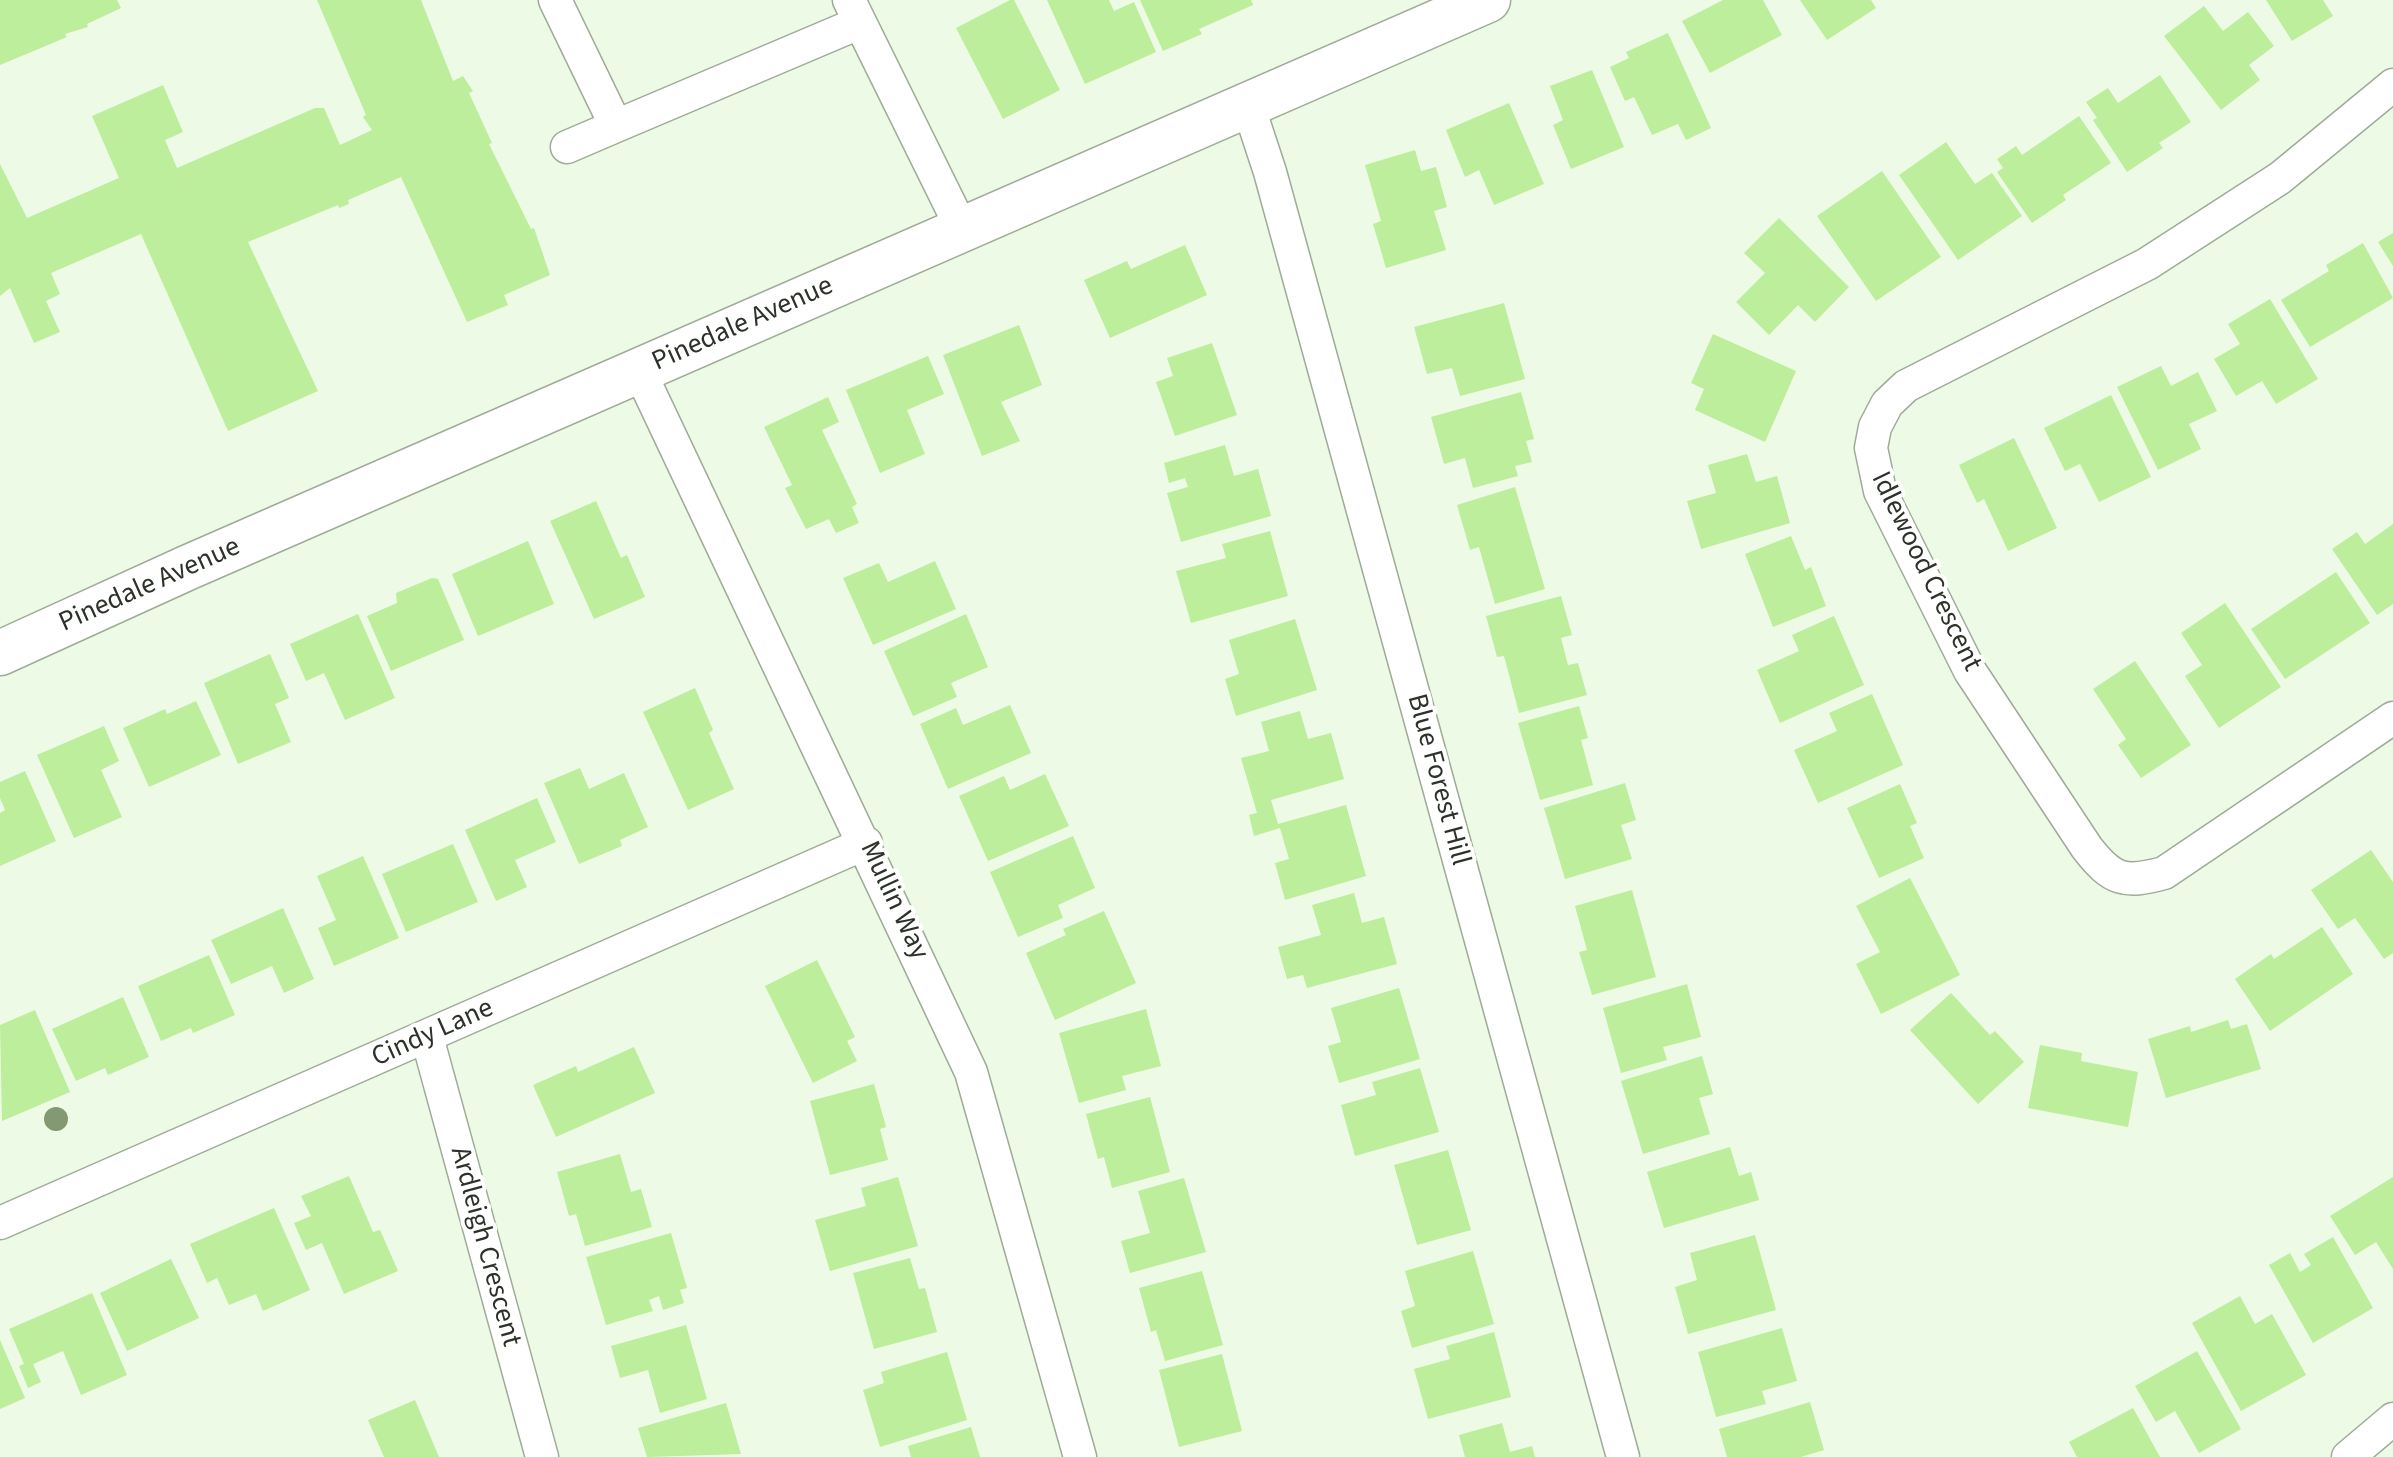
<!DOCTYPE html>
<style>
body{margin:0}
canvas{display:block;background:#edfae5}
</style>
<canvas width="2393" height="1457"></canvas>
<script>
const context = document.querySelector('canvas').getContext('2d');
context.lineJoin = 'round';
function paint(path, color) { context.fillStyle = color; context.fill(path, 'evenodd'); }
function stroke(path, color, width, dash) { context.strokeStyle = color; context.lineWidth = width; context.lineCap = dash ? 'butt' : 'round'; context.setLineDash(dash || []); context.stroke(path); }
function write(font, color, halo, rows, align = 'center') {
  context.font = font + ' "Source Sans 3",sans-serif'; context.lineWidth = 8; context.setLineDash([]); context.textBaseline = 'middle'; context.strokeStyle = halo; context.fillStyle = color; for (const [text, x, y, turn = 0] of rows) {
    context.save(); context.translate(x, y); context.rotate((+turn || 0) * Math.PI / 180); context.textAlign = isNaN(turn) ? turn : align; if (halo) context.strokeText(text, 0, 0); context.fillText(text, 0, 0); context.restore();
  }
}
paint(new Path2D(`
 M0,0H117L121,8L87,24L88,27L65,34L67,37L0,65Z
 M317,0H421L453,81L463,76L473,91L469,93L492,143L489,144L531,229L534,228L550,275L504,295L508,305L467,322L401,177L348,200L349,204L339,208L338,205L248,242L318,391L228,431L141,234L51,273L60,294L46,301L60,332L34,343L10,288L0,296V164L27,218L119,178L92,116L163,85L183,132L165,140L177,168L315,108H324L340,145L372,130L363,117L366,115Z
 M1010,0H1014L1060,90L1003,119L956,28Z
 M1047,0H1109L1114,11L1134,2L1156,52L1085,84Z
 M1140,0H1251L1253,5L1199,29L1202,34L1163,51Z
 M1723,0H1763L1782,35L1710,73L1682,21Z
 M1800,0H1871L1876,8L1827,40Z
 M2266,0H2323L2333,16L2292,41Z
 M2204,6L2223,31L2248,12L2274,46L2249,65L2260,80L2221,110L2164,36Z
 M1668,33L1711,128L1686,140L1678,124L1652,135L1634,97L1625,101L1610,67L1629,58L1626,52Z
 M1592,70L1624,147L1571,169L1553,125L1563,120L1550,86Z
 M2160,75L2191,122L2159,143L2163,148L2127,172L2093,120L2097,118L2086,102L2108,88L2118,103Z
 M1509,103L1544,184L1494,205L1479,170L1465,177L1446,130Z
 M2079,116L2111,163L2063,195L2066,200L2032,223L1997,172L2003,168L1997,159L2016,146L2022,155Z
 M1946,142L1975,184L1992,173L2022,216L1958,260L1899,175Z
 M1415,150L1421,171L1436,167L1447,207L1434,211L1446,250L1386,268L1373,224L1381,221L1365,165Z
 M1882,171L1941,257L1876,301L1817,216Z
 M1779,218L1849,287L1815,322L1798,305L1769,335L1736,302L1765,273L1744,253Z
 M2393,233V266L2378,242Z
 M2363,243L2393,298L2310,347L2281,300L2329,271L2326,265Z
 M1185,245L1207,295L1110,338L1084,280L1127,261L1131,269Z
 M2270,299L2318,379L2276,404L2262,381L2236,396L2214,359L2240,344L2228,324Z
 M1504,303L1525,379L1460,396L1452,368L1427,374L1414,327Z
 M1019,325L1042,385L1001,402L1020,441L982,456L943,355Z
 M1713,334L1796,371L1765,442L1695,410L1704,389L1691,383Z
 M1212,343L1237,415L1175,436L1156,382L1173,376L1167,358Z
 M928,356L944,394L907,410L925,454L880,473L846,390Z
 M2161,366L2171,386L2198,372L2217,411L2189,424L2201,449L2158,470L2117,387Z
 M1521,392L1534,439L1526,441L1532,462L1515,466L1518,476L1473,488L1465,458L1444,464L1431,417Z
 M2111,395L2151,477L2099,502L2080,464L2065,471L2044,428Z
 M828,397L839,422L822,430L857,504L852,507L859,523L836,533L829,519L806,529L785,488L792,485L764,427Z
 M2014,438L2057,528L2008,551L1984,499L1977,503L1959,465Z
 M1225,445L1234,476L1258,469L1271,516L1181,542L1167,493L1188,487L1185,478L1169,483L1164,463Z
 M1747,454L1756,482L1777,476L1790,523L1701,549L1687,501L1716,493L1708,465Z
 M1515,487L1545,589L1495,604L1479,547L1470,550L1457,505Z
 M596,501L621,558L627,555L645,597L594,619L550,521Z
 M2393,524V604L2377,615L2332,549L2357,532L2365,544Z
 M1270,531L1288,596L1191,623L1176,571L1226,558L1222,544Z
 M1791,536L1805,570L1811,567L1826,606L1773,627L1745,554Z
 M528,541L554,604L478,636L452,574Z
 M935,561L956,609L873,645L843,578L879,563L888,582Z
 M2336,572L2370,623L2285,679L2251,629Z
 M432,578L438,579L464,640L391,671L367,616L397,603L396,593Z
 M1561,596L1572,635L1561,638L1568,665L1578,663L1587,695L1519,713L1504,656L1497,657L1486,616Z
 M2225,603L2281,687L2219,728L2185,676L2202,665L2181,633Z
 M358,614L395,698L345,720L324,673L306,681L290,644Z
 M966,614L988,667L951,683L957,697L913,716L884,651Z
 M1834,616L1864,685L1780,723L1757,670L1799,651L1792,635Z
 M1295,619L1317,690L1236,716L1225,679L1239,674L1229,640Z
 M270,654L289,698L275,704L291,742L238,764L204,683Z
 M2135,661L2191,745L2141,778L2118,745L2126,739L2093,689Z
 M695,688L713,730L709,733L734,789L688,810L643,712Z
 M1872,694L1903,765L1818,803L1794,750L1837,731L1829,713Z
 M196,701L221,755L149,787L123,728L165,709L167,714Z
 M1010,705L1031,753L948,789L920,724L956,708L963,725Z
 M1579,706L1588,738L1581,740L1593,785L1540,800L1518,723Z
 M1300,711L1308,739L1331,733L1344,779L1271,800L1278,824L1346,805L1366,876L1285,900L1275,863L1289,859L1280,828L1254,836L1249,815L1257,813L1241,758L1269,751L1261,722Z
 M104,726L119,761L101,770L122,817L74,838L37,755Z
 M580,768L589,789L624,773L648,827L620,840L622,846L579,864L544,783Z
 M25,771L56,841L0,866V813L5,810L0,798V782Z
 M1045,774L1069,826L988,861L959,796L1004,776L1010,790Z
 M1625,783L1636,820L1621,825L1632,859L1565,879L1544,808Z
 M1900,784L1917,823L1910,826L1924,858L1879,878L1847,808Z
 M537,798L556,842L515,860L527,887L496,901L465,830Z
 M1073,836L1095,888L1058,905L1063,918L1018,937L990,872Z
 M453,844L478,902L406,932L382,874Z
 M2371,850L2393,882V953L2384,959L2355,918L2338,929L2311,890Z
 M363,856L399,938L334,966L318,928L336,920L317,876Z
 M1910,878L1960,975L1881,1014L1856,964L1880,952L1856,906Z
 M1632,890L1656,977L1592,995L1579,952L1587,950L1575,906Z
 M1354,893L1362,923L1384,917L1397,964L1307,988L1303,975L1287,979L1278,947L1321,935L1312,905Z
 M283,908L314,979L284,993L272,966L231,984L211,940Z
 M1104,911L1136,983L1055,1020L1026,953L1066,935L1063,929Z
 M2322,927L2353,974L2270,1031L2235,979L2271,954L2274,959Z
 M209,955L235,1015L193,1033L191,1028L161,1041L138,986Z
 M817,960L855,1037L847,1041L857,1061L813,1083L765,986Z
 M1687,984L1701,1037L1663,1047L1667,1060L1621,1073L1603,1008Z
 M1399,988L1420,1059L1339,1083L1328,1046L1341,1042L1331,1008Z
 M1951,993L1990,1035L1995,1031L2024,1062L1978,1104L1910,1030Z
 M123,997L149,1057L108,1075L105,1068L76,1081L52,1029Z
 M1146,1009L1161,1066L1122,1076L1126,1090L1079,1103L1059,1033Z
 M35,1010L70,1092L2,1121L0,1025Z
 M2228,1020L2231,1029L2247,1024L2261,1069L2166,1098L2148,1039L2190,1026L2191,1032Z
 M2040,1045L2082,1053L2081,1061L2138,1072L2128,1127L2028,1108Z
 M634,1047L655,1093L556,1137L533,1085L576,1066L578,1072Z
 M1702,1056L1713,1094L1699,1098L1710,1134L1643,1154L1621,1081Z
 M1420,1068L1439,1132L1355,1156L1341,1105L1376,1095L1372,1082Z
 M874,1084L886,1127L880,1129L888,1160L830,1175L810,1101Z
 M1150,1097L1170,1172L1112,1188L1104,1157L1098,1159L1086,1114Z
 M1730,1147L1739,1176L1751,1172L1759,1200L1664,1228L1647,1172Z
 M1448,1150L1471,1230L1417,1245L1394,1165Z
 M620,1154L631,1192L641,1189L652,1227L585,1246L576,1214L569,1216L557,1172Z
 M349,1176L373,1232L380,1230L398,1271L344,1294L322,1243L306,1250L294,1223L311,1216L301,1196Z
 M898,1177L918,1246L830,1271L815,1220L866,1206L861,1188Z
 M2393,1177V1269L2376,1242L2355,1255L2330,1216Z
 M1184,1178L1206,1252L1130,1273L1121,1241L1150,1233L1138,1191Z
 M274,1208L310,1290L263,1311L256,1294L229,1305L217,1278L207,1283L190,1244Z
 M671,1233L687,1288L680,1290L684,1303L663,1310L659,1296L649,1300L653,1311L606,1325L586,1257Z
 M1755,1235L1776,1310L1688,1334L1675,1287L1697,1280L1690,1253Z
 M2333,1237L2373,1308L2313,1343L2269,1265L2290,1253L2300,1272L2311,1265L2304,1254Z
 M1473,1251L1494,1324L1412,1348L1401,1311L1415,1306L1405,1271Z
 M910,1258L919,1289L925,1288L937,1332L874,1349L853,1273Z
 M171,1259L199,1318L127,1351L100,1293Z
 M1202,1271L1223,1345L1165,1361L1156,1330L1151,1332L1139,1288Z
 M92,1293L127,1375L81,1395L63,1351L33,1364L41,1382L28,1388L19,1366L24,1364L9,1329Z
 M2240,1296L2255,1324L2272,1314L2306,1375L2241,1411L2192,1323Z
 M686,1325L707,1399L660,1413L648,1370L620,1378L611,1346Z
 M1782,1328L1797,1381L1762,1391L1766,1404L1716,1417L1698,1352Z
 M1494,1332L1511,1397L1428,1419L1414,1369L1450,1359L1446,1346Z
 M0,1340L25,1398L0,1409Z
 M2197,1351L2241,1429L2199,1453L2175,1411L2156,1422L2135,1386Z
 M947,1352L967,1420L880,1447L863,1390L884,1383L881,1372Z
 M1222,1354L1242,1431L1179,1447L1159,1370Z
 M415,1400L439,1457H384L368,1420Z
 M1810,1402L1824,1450L1801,1457H1727L1719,1429Z
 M726,1403L741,1454L647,1457L638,1428Z
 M2133,1408L2160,1457H2077L2069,1442Z
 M1502,1423L1510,1452L1532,1446L1535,1457H1465L1459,1435Z
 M971,1427L980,1457H911L908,1446Z`), '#bcee9b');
const street = new Path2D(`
 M555,0L616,126L859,23
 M849,0L962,229
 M2393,85L2280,178L2147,264L1906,386L1887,404L1875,427L1871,448L1880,491L1970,671L2087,848C2112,880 2124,884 2164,873L2393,718
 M1248,105L1270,172L1623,1457
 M567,147L616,126
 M639,370L971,1072L1080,1457
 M427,1037L542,1457
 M0,1223L866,843
 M2348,1457L2393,1419`);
const secondary = new Path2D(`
 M0,653L189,567L1488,0`);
stroke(street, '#9fab98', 35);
stroke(secondary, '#9fab98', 47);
stroke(street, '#fff', 32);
stroke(secondary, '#fff', 44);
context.fillStyle = '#839971';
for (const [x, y] of [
 [56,1119]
]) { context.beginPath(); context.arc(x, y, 12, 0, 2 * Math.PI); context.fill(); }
write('28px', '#2c3129', '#fff', [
 ["Pinedale Avenue",743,325,-24],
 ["Idlewood Crescent",1925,572,64],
 ["Pinedale Avenue",150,586,-24],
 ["Blue Forest Hill",1437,780,75],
 ["Mullin Way",893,901,65],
 ["Cindy Lane",433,1034,-24],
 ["Ardleigh Crescent",484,1247,75]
]);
</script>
